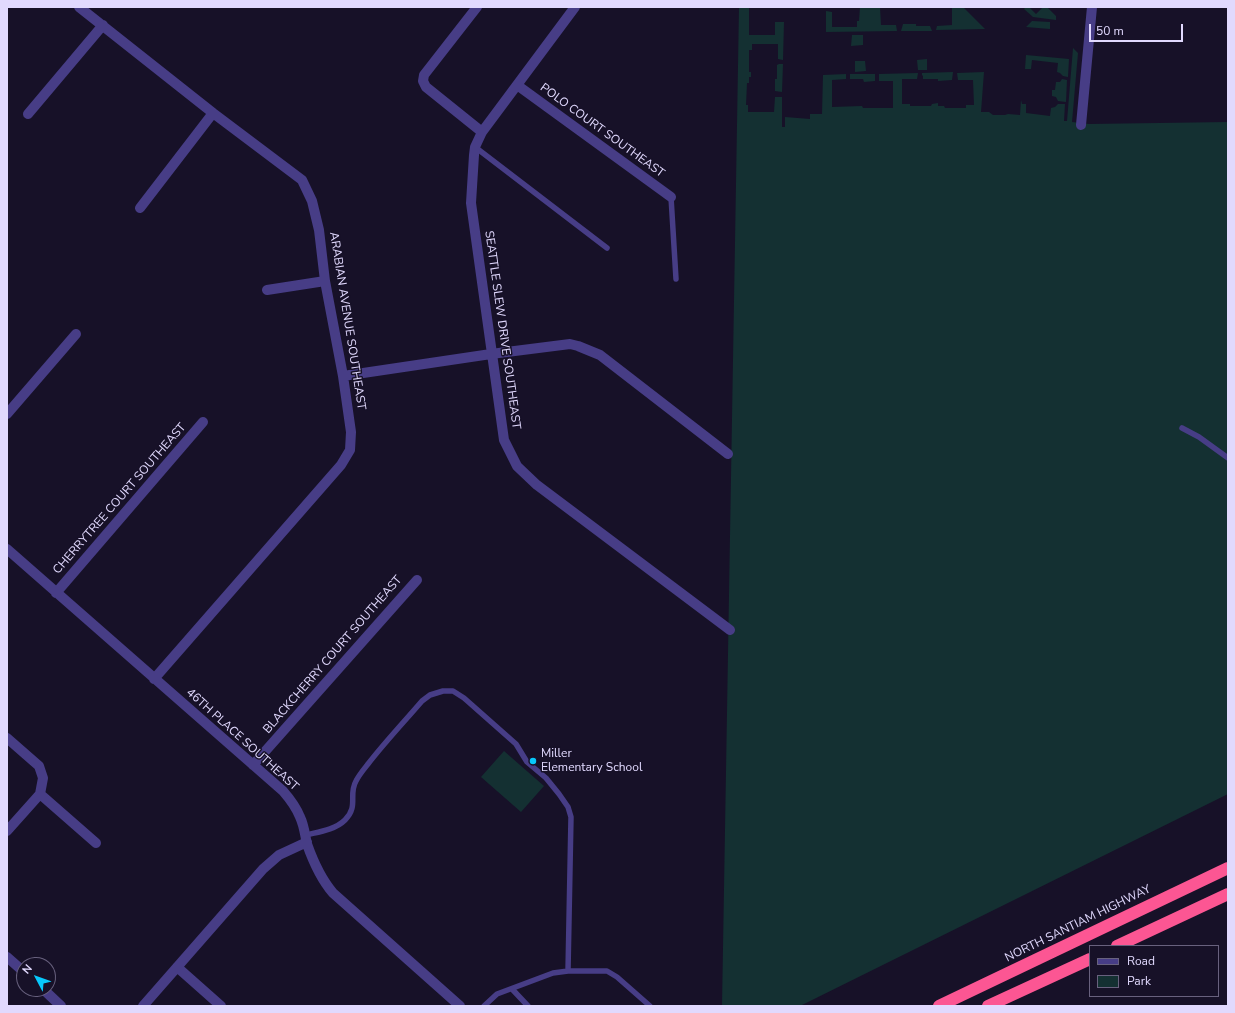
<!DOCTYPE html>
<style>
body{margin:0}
#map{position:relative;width:1235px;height:1013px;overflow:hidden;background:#171128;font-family:"Nunito Sans",sans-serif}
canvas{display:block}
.frame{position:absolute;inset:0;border:8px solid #e1d9fe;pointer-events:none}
.legend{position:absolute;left:1089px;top:945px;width:130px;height:52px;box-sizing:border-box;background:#171128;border:1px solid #68617e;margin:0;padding:5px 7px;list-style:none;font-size:12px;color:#e1d9fe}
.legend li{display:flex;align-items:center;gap:8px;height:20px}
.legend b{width:20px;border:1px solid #68617e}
.north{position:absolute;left:16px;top:957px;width:40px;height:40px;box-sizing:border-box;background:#171128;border:1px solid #68617e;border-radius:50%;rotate:311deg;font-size:11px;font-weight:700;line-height:16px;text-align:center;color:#e1d9fe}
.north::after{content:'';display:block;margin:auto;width:14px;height:18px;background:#08c8fb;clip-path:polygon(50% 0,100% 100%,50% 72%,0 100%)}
.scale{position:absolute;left:1089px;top:24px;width:94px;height:18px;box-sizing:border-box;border:2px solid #e1d9fe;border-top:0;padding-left:5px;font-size:12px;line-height:14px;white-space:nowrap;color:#e1d9fe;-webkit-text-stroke:3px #171128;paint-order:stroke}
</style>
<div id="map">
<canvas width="1235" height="1013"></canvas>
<div class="frame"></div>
<ul class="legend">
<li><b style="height:5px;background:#473d86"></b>Road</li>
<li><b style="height:11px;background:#143032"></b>Park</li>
</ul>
<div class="north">N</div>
<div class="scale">50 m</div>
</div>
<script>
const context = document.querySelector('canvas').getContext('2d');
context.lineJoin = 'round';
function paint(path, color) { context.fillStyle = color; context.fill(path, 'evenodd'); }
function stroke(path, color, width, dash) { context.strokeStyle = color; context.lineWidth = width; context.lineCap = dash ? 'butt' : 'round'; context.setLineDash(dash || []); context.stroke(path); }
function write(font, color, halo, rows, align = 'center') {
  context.font = font + ' "Nunito Sans",sans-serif'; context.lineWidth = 3; context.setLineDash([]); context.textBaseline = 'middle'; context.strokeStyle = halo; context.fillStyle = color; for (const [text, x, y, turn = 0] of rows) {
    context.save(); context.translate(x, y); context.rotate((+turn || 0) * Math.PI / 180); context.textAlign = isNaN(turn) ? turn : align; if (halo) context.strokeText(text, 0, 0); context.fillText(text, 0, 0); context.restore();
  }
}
paint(new Path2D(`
 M739,7H749V35H775V22H784L783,60L778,59V44H752V50H749V72H751V77H749V83H747L746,105H748V112H774L775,97H782V127H785V117L810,119V114H822L823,75L846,74V79L832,80V107L862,106L863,108H893V81H879V74L918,73L917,79H902V104H910V106H931L932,104L938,103V106H944L945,108H966V105H974L973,80H958L957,73L984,72L981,112H989L993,115H1005L1008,114L1020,115L1021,100L1022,104H1026V113L1050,116L1051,108L1055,107L1058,104H1065L1064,121H1067L1073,48L1078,53L1072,122L1089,124L1228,122V794L800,1006H722Z
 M860,7H880L881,25H896L897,31L826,32V11L832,12V27H857V21H859Z
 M952,7H963L985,29L936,30L937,26L952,25Z
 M1026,7H1029L1036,14L1043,7H1047L1056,16V20L1033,17L1024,9Z
 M1032,21L1050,22V29L1026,27Z
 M903,24H916V26H930L932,31H901Z
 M852,35H863V45L851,46Z
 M1026,55L1069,59L1068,77L1063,76L1060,73L1057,72L1058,63L1032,60L1031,69H1025Z
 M927,59V70H918L917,60Z
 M855,61H865L866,71L855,72Z
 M779,64H783L782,92L775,91V79H777V65Z
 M953,72L952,80L938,81V79H923V76L922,75V73Z
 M850,74H875V81L864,82L863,79H850Z
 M1062,79L1067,80L1066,102L1058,101L1056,97L1052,96V90H1055L1056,82H1060Z
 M504,751L544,786L521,812L481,777Z`), '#143032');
stroke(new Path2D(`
 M475,147L607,248
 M671,197L676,279
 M1182,428L1199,437L1228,458
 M306,835C318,832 335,830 345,820C359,806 348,795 356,781C359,775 364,769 368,764C385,742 404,722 422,701L430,695L443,691H453L464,698L516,744L527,762L546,778L559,794L568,807L571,817L568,971
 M512,989L528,1006
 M484,1006L497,994L553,973L568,971H607L617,977L650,1006`), '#473d86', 5.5);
stroke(new Path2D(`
 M79,7L213,113L302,180L312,201L319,230L325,281L343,376L351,432L350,450L341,465L154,679
 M477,7L424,75L423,81L426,87L482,132
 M575,7L482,132L475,147L474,155L471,203L504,440L517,466L537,485L730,630
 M517,85L671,197
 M28,114L103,25
 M1081,125L1092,7
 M140,208L213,113
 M267,290L325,281
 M343,376L491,354L570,344L578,346L600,355L728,454
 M7,414L76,334
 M7,549L283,791C290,799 296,807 300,817C304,825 305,835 307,844C313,861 321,879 333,893L460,1006
 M56,593L203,422
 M7,738L39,766L43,778L40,794
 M253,765L417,580
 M40,794L96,843
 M7,831L40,794
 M7,957L24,972
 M177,967L221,1006
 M43,989L61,1006
 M143,1006L263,869L279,855L307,842`), '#473d86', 10);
stroke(new Path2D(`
 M1117,946L1228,894
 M939,1006L1228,868
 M988,1006L1090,959`), '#fc5693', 12);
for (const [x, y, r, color] of [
 [533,761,4,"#08c8fb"]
]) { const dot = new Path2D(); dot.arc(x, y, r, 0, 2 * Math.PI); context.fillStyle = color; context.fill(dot); stroke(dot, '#171128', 1.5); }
write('12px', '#e1d9fe', '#171128', [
 ["POLO COURT SOUTHEAST",602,131,36],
 ["ARABIAN AVENUE SOUTHEAST",347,321,81],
 ["SEATTLE SLEW DRIVE SOUTHEAST",502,330,82],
 ["CHERRYTREE COURT SOUTHEAST",120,499,-49],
 ["BLACKCHERRY COURT SOUTHEAST",333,655,-49],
 ["46TH PLACE SOUTHEAST",242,740,42],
 ["NORTH SANTIAM HIGHWAY",1078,924,-26]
]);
write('12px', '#e1d9fe', '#171128', [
 ["Miller",541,754],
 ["Elementary School",541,768]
], 'left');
</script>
